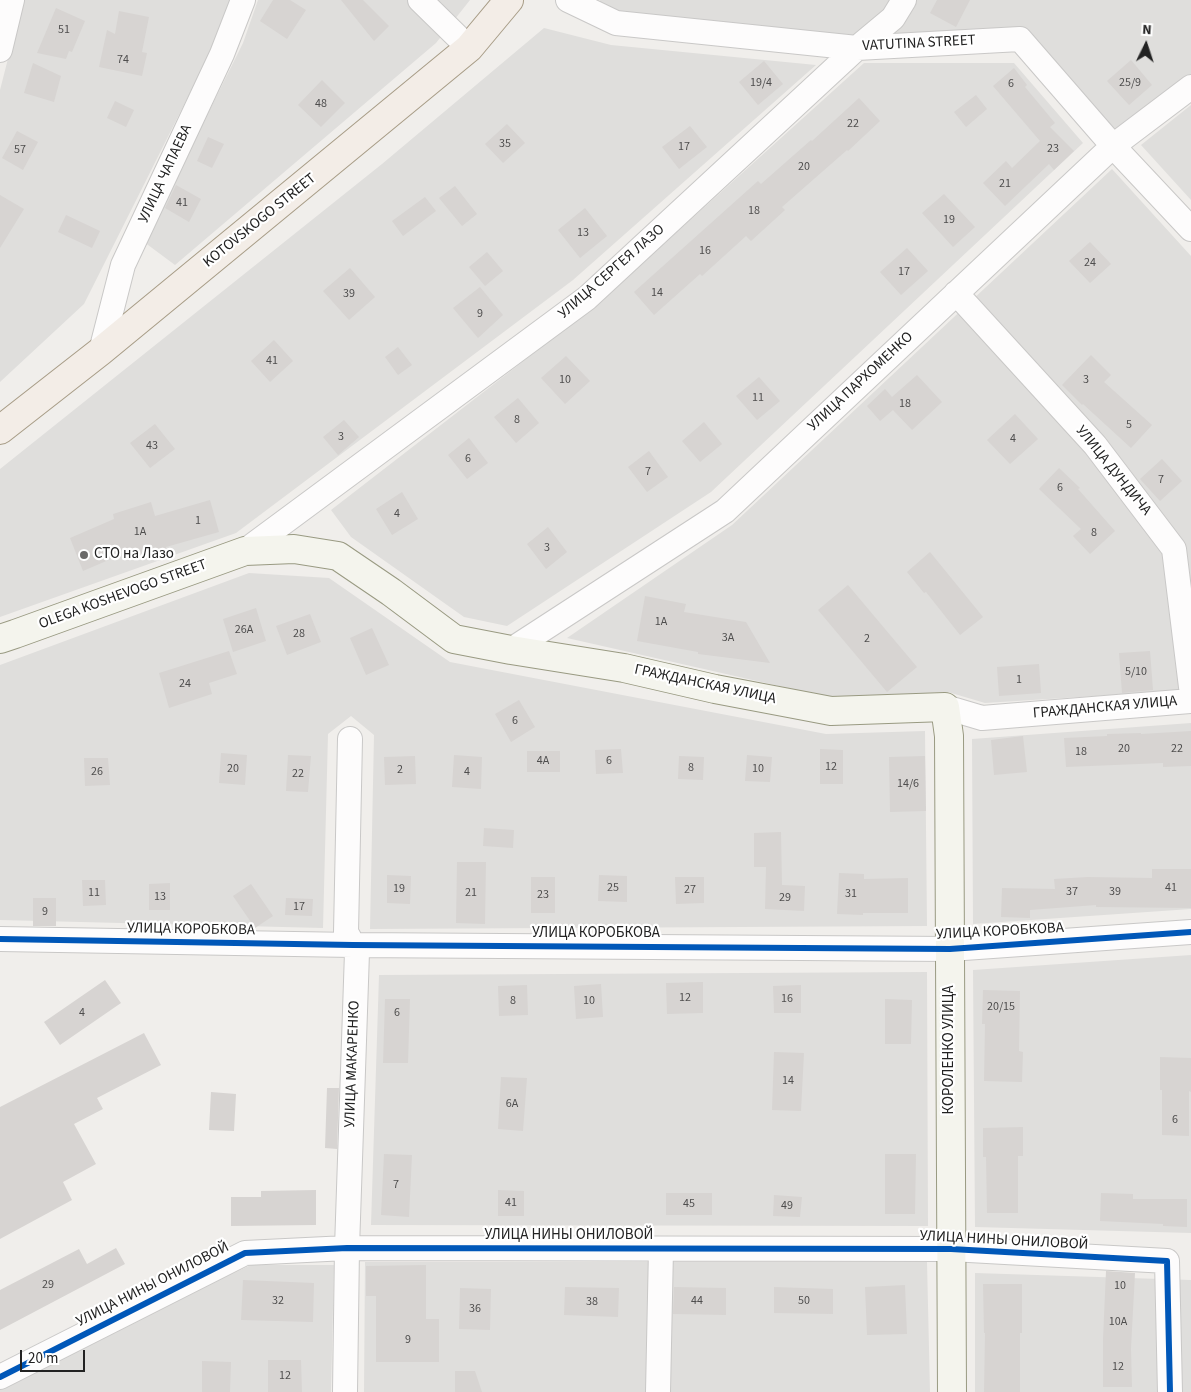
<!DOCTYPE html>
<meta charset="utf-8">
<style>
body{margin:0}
#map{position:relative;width:1191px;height:1392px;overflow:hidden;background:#f0eeeb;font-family:"Source Sans 3",sans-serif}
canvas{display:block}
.north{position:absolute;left:1121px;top:20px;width:50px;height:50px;-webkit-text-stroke:4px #fff;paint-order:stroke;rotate:4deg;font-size:14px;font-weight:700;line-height:20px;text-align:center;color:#222}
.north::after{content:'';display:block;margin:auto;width:18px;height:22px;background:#222;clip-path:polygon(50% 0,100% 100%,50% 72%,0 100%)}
.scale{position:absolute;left:20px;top:1350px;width:65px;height:22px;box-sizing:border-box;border:2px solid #222;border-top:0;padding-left:6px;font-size:15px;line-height:18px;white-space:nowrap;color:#222;-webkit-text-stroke:4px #fff;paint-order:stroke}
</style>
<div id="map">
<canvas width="1191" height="1392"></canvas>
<div class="north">N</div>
<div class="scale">20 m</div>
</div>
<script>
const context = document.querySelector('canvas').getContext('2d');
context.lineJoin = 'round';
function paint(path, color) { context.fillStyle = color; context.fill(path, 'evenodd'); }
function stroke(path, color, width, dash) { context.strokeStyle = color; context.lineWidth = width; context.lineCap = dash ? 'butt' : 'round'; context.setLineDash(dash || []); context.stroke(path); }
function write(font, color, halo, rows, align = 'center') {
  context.font = font + ' "Source Sans 3",sans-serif'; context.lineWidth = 4.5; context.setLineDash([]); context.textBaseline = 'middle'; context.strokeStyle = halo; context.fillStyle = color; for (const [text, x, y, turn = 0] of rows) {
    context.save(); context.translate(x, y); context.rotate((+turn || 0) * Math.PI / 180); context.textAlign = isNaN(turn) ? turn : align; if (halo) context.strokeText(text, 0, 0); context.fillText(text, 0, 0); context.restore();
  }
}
paint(new Path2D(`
 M23,0H232L222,29L84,304L0,382V90Z
 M258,0H470L436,43L175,265L144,242L243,43Z
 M600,0H1191V88L1113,146L1019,39L857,48L595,13Z
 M544,28L611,45L816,65L573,280L236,533L0,617V469L382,164Z
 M864,63H1014L1083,143L711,492L507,626L464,617L351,537L331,510L596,305Z
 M1191,105V200L1141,145Z
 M1112,169L1191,256V690L985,703L948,692L832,698L567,638L732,525Z
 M249,573L329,578L450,662L826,734L925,731L927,926L370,929L374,735L351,716L328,734L323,928L0,920V665Z
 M1191,723V909L973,924L972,739Z
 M1191,955V1233L975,1227L973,970Z
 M927,972L928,1226L371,1225L379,975Z
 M365,1262H927L930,1392H364Z
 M251,1265H334L331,1392H0V1379Z
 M975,1273L1191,1280V1392H975Z`), '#dfdedc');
paint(new Path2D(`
 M273,0H290L306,10L287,39L260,21Z
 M341,0H363L389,26L374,41Z
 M937,0H970L956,27L930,13Z
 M56,8L85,21L72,52L69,51L66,59L37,53Z
 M119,11L149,17L142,52L147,53L142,76L99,67L107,30L115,34Z
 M1131,60L1152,85L1129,105L1107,81Z
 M764,61L783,84L758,105L739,82Z
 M33,63L61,76L54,102L24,93Z
 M1014,68L1027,85L1025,87L1055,123L1050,127L1074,151L1054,170L1049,164L1005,206L983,183L1006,161L1012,168L1040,141L993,86Z
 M322,80L345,103L321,127L298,105Z
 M976,95L987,109L966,127L954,112Z
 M859,98L880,121L848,151L847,150L782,207L785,210L751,241L746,236L702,276L700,274L654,315L634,292L758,181L761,184L811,140L812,141Z
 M115,101L134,110L126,127L107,118Z
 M507,124L525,143L503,163L485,144Z
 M690,126L707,147L679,169L662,147Z
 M17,131L38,142L23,170L2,158Z
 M208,137L224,144L212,168L197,161Z
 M176,185L201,199L189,222L165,208Z
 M455,186L477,214L462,226L439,198Z
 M944,194L975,227L953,247L922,213Z
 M0,195L24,209L0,248Z
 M425,197L436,211L403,236L392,221Z
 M585,208L607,236L580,258L558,230Z
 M66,215L100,231L92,248L58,232Z
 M1090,242L1111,264L1090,283L1069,261Z
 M907,248L928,271L901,295L880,272Z
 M487,252L503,271L485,286L469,267Z
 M350,268L375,297L349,320L323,291Z
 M480,287L503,315L478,338L453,308Z
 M274,340L293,361L270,382L251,361Z
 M398,347L412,365L398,375L385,357Z
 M1091,355L1111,375L1104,382L1152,425L1131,448L1083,404L1082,405L1062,385Z
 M566,356L590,381L565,404L541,378Z
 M917,375L942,402L912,430L893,410L880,421L867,406L885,389L892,397Z
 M759,377L780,401L757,420L736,396Z
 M518,398L539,423L516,443L494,417Z
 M1015,414L1038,439L1010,464L987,440Z
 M344,420L359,437L338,455L323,437Z
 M704,422L722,444L700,462L682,441Z
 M155,424L175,449L150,468L130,443Z
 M469,438L488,463L467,479L448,455Z
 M649,451L668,477L647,492L628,467Z
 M1162,459L1182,481L1160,501L1140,479Z
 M1059,468L1080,488L1078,489L1115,531L1090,554L1073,536L1081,529L1039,489Z
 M402,492L418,519L392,535L376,509Z
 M210,500L219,532L166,547V549L128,561L125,553L83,571L70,538L114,519L113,514L151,502L155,516Z
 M548,527L567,552L546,569L527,544Z
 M930,552L983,617L960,635L926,592L924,593L907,572Z
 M848,585L917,667L887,692L818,610Z
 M645,596L686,604L684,612L746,622L770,663L698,654V652L637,641Z
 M256,608L266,641L233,652L223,619Z
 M310,614L321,642L287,655L276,626Z
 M372,628L389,665L366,675L350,638Z
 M229,651L237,674L209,683L212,694L169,708L159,673Z
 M1150,651L1153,690L1122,693L1119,653Z
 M1039,664L1041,693L999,696L997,667Z
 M519,700L535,727L511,742L495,714Z
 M1191,731V766L1163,767V763L1066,767L1064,738L1107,736V734L1141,733V734Z
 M1023,736L1027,772L994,775L991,740Z
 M621,749L623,773L596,774L595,750Z
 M820,749L843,750V784H820Z
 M527,751H560V772H527Z
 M221,753L247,755L245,785L219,783Z
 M288,755L311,756L308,792L286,791Z
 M454,755L482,757L481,789L452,787Z
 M747,755L772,757L770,782L745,781Z
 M415,756L416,784L385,785L384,757Z
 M679,756L704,757L703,780L678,779Z
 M925,756L926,811L890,812L889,757Z
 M84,758H108L110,785L85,786Z
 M484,828L514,830L513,848L483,846Z
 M781,832L782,885L805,886L804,911L765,909L766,867H754V833Z
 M457,862H486L485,924L456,923Z
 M1152,869H1191V908L1096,907V905L1030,910V918L1001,917L1002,888L1055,889L1054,879L1088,877L1152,878Z
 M839,873L864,874V879L908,878V913H863V915L837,914Z
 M387,875L411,876L410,904L387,903Z
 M599,875L627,876V902L598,901Z
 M531,877H555V913H531Z
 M675,877H704V903L676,904Z
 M82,880H105L106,905L83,906Z
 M170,883V910H149V884Z
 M251,884L273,916L255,928L233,896Z
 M33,898H56V926H33Z
 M286,898L313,899L312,916L285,915Z
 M105,980L121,1003L60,1045L44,1022Z
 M703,982V1013L667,1014L666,983Z
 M601,984L603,1017L576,1019L574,986Z
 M527,985L528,1015L499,1016L498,986Z
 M801,985V1013H774L773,986Z
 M983,990L1020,991L1019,1051L1023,1052L1022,1082L984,1081L985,1024H982Z
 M385,999H410L408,1063H383Z
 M885,999L912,1000L911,1044H885Z
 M144,1033L161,1065L97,1098L103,1109L74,1124L96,1164L63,1182L72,1200L0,1239V1107Z
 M774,1052L804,1053L801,1111L772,1110Z
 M1160,1057L1191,1058V1092L1189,1091V1136L1162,1135V1090H1160Z
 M501,1077L527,1078L523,1131L498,1129Z
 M327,1088H339L337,1149L325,1148Z
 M211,1092L236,1094L234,1131L209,1130Z
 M1023,1127V1156H1018V1213H987L986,1157H983V1128Z
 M384,1154L412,1155L409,1217L381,1215Z
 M885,1154H916L915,1214H885Z
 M316,1190V1225L231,1226V1197H261V1191Z
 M498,1190L524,1191V1216H498Z
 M666,1193H712V1215H666Z
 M1101,1193L1133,1194V1199H1187V1227L1163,1226V1224L1100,1221Z
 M774,1195L802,1197L800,1217L773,1216Z
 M116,1248L125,1264L0,1330V1290L79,1249L87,1264Z
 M426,1265V1319H439V1362H376V1296H366V1266Z
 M1106,1271L1135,1273L1131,1348L1132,1387H1103V1339Z
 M243,1280L314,1283L313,1322L241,1320Z
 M983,1284H1022V1333H1020V1392H984L985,1333H984Z
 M905,1285L907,1334L867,1335L865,1287Z
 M565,1287L619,1288L618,1317L564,1315Z
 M674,1287L726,1288V1315L673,1314Z
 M774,1287L833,1289V1314L774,1313Z
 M460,1288L491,1289L490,1330L459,1329Z
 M268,1360H301L302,1392H268Z
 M202,1361L231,1362L230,1392H202Z
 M455,1371H475L482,1392H455Z`), '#d7d4d2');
const street = new Path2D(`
 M420,0L469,48
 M568,0L616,23L857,48L1020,39L1113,146L1191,229
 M0,50L12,0
 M956,293L1095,445L1174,549L1191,687
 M101,351L123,265L222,54L243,0
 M245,551L587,298L857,48L893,18L904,0
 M511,650L725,511L1113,146L1191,87
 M945,707L982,718L1191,701
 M0,939L353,945L950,949L1191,932
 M0,1377L245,1253L347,1248L951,1249L1167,1261L1170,1392
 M345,1392L347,1248L357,952L346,932L350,739
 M658,1392L661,1249`);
const secondary = new Path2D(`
 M0,639L15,634L245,551L294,549L338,556L391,592L454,639L511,650L624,668L715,689L831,711L945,707L949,736L952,1392`);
const primary = new Path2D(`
 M0,430L101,351L469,48L509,0`);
stroke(street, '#c9c8c7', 26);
stroke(secondary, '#999a82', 30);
stroke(primary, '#a79c86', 30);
stroke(street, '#fdfcfc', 24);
stroke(secondary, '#f4f4ed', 28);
stroke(primary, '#f3ede7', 28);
stroke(new Path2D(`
 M0,939L353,945L950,949L1191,932
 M0,1377L245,1253L347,1248L951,1249L1167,1261L1170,1392`), '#0057b8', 6);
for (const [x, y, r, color] of [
 [84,555,5,"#6a6968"]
]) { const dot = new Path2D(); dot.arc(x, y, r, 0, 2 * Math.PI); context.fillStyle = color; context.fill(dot); stroke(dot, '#fff', 2); }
write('12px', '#4f4e4e', null, [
 ["51",64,30],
 ["74",123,60],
 ["19/4",761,83],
 ["25/9",1130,83],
 ["6",1011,84],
 ["48",321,104],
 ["22",853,124],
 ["35",505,144],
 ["17",684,147],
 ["23",1053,149],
 ["57",20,150],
 ["20",804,167],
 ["21",1005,184],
 ["41",182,203],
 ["18",754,211],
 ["19",949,220],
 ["13",583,233],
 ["16",705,251],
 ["24",1090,263],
 ["17",904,272],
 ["14",657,293],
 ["39",349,294],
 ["9",480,314],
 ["41",272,361],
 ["10",565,380],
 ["3",1086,380],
 ["11",758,398],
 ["18",905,404],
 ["8",517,420],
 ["5",1129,425],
 ["3",341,437],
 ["4",1013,439],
 ["43",152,446],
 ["6",468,459],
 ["7",648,472],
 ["7",1161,480],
 ["6",1060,488],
 ["4",397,514],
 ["1",198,521],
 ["1А",140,532],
 ["8",1094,533],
 ["3",547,548],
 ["1А",661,622],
 ["26А",244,630],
 ["28",299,634],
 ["3А",728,638],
 ["2",867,639],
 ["5/10",1136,672],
 ["1",1019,680],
 ["24",185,684],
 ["6",515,721],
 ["20",1124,749],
 ["22",1177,749],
 ["18",1081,752],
 ["4А",543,761],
 ["6",609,761],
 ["12",831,767],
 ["8",691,768],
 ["20",233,769],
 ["10",758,769],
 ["2",400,770],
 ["26",97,772],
 ["4",467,772],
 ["22",298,774],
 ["14/6",908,784],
 ["25",613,888],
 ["41",1171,888],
 ["19",399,889],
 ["27",690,890],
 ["37",1072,892],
 ["39",1115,892],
 ["11",94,893],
 ["21",471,893],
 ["31",851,894],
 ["23",543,895],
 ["13",160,897],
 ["29",785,898],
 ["17",299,907],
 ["9",45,912],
 ["12",685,998],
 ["16",787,999],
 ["8",513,1001],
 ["10",589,1001],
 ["20/15",1001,1007],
 ["4",82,1013],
 ["6",397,1013],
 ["14",788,1081],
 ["6А",512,1104],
 ["6",1175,1120],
 ["7",396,1185],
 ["41",511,1203],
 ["45",689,1204],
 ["49",787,1206],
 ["29",48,1285],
 ["10",1120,1286],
 ["32",278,1301],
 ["44",697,1301],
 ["50",804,1301],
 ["38",592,1302],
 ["36",475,1309],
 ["10А",1118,1322],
 ["9",408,1340],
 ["12",1118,1367],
 ["12",285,1376]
]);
write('15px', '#222', '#fff', [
 ["VATUTINA STREET",919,44,-3],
 ["УЛИЦА ЧАПАЕВА",166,174,-65],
 ["KOTOVSKOGO STREET",260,221,-39],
 ["УЛИЦА СЕРГЕЯ ЛАЗО",612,272,-41],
 ["УЛИЦА ПАРХОМЕНКО",861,382,-43],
 ["УЛИЦА ДУНДИЧА",1113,471,51],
 ["OLEGA KOSHEVOGO STREET",123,595,-20],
 ["ГРАЖДАНСКАЯ УЛИЦА",705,685,12],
 ["ГРАЖДАНСКАЯ УЛИЦА",1105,708,-5],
 ["УЛИЦА КОРОБКОВА",191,930,1],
 ["УЛИЦА КОРОБКОВА",1000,932,-3],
 ["УЛИЦА КОРОБКОВА",596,934],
 ["КОРОЛЕНКО УЛИЦА",950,1050,-90],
 ["УЛИЦА МАКАРЕНКО",353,1064,-88],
 ["УЛИЦА НИНЫ ОНИЛОВОЙ",569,1236],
 ["УЛИЦА НИНЫ ОНИЛОВОЙ",1004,1241,3],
 ["УЛИЦА НИНЫ ОНИЛОВОЙ",153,1285,-27]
]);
write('15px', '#222', '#fff', [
 ["СТО на Лазо",94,555]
], 'left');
</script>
